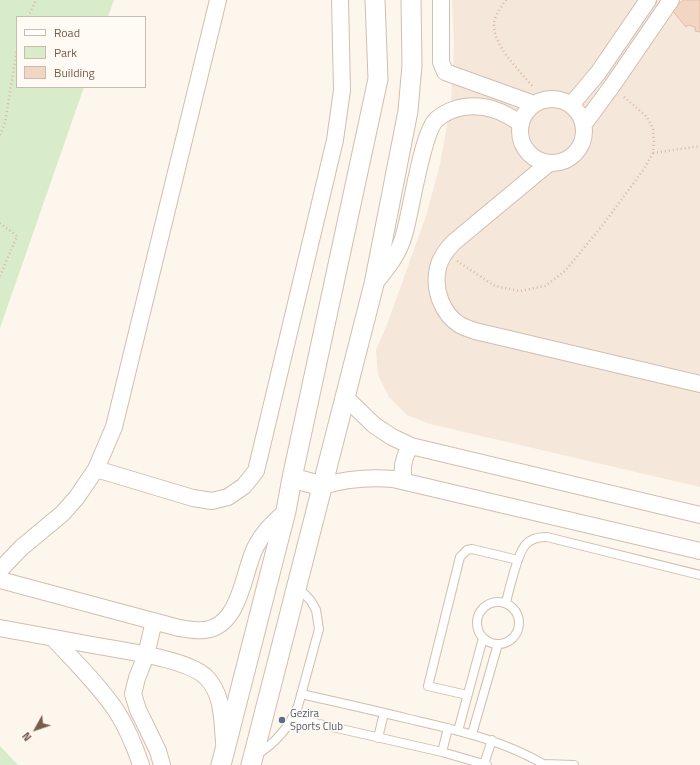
<!DOCTYPE html>
<style>
body{margin:0}
#map{position:relative;width:700px;height:765px;overflow:hidden;background:#fdf6ec;font-family:"Titillium Web",sans-serif}
canvas{display:block}
.legend{position:absolute;left:16px;top:16px;width:130px;height:72px;box-sizing:border-box;background:#fffaf3;border:1px solid #cabbb1;margin:0;padding:5px 7px;list-style:none;font-size:12px;color:#7a5c4d}
.legend li{display:flex;align-items:center;gap:8px;height:20px}
.legend b{width:20px;border:1px solid #cabbb1}
.north{position:absolute;left:16px;top:709px;width:40px;height:40px;-webkit-text-stroke:3px #fffaf3;paint-order:stroke;rotate:230deg;font-size:11px;font-weight:700;line-height:16px;text-align:center;color:#7a5c4d}
.north::after{content:'';display:block;margin:auto;width:14px;height:18px;background:#7a5c4d;clip-path:polygon(50% 0,100% 100%,50% 72%,0 100%)}
</style>
<div id="map">
<canvas width="700" height="765"></canvas>
<ul class="legend">
<li><b style="height:5px;background:#fff"></b>Road</li>
<li><b style="height:11px;background:#d8ecc9"></b>Park</li>
<li><b style="height:11px;background:#f3d5c3"></b>Building</li>
</ul>
<div class="north">N</div>
</div>
<script>
const context = document.querySelector('canvas').getContext('2d');
context.lineJoin = 'round';
function paint(path, color) { context.fillStyle = color; context.fill(path, 'evenodd'); }
function stroke(path, color, width, dash) { context.strokeStyle = color; context.lineWidth = width; context.lineCap = dash ? 'butt' : 'round'; context.setLineDash(dash || []); context.stroke(path); }
function write(font, color, halo, rows, align = 'center') {
  context.font = font + ' "Titillium Web",sans-serif'; context.lineWidth = 3.5; context.setLineDash([]); context.textBaseline = 'middle'; context.strokeStyle = halo; context.fillStyle = color; for (const [text, x, y, turn = 0] of rows) {
    context.save(); context.translate(x, y); context.rotate((+turn || 0) * Math.PI / 180); context.textAlign = isNaN(turn) ? turn : align; if (halo) context.strokeText(text, 0, 0); context.fillText(text, 0, 0); context.restore();
  }
}
paint(new Path2D(`
 M452,0H700V487L430,424L407,415L389,397L378,375L376,350L388,322L426,216L440,164L451,103L454,46Z`), '#f5e8da');
paint(new Path2D(`
 M0,0H114L108,17H17V87H84L0,328Z
 M0,746L18,765H0Z`), '#d8ecc9');
const building = new Path2D(`
 M684,0H700V32L695,31V27L688,25L686,27L672,10Z`);
paint(building, '#f3d5c3');
stroke(building, '#e6bba3', 1);
const service = new Path2D(`
 M477 623a21 21 0 1 1 42 0a21 21 0 1 1-42 0Z
 M506,603C508,593 511,583 514,572C520,553 523,536 547,537L700,575
 M301,694C337,702 373,710 409,719C456,730 503,740 545,765
 M467,695L428,686L460,557L467,550L472,549L518,560
 M293,718L442,752L487,765
 M458,731L483,638
 M472,734L498,644
 M378,738L384,713
 M442,752L448,728
 M256,755C276,743 289,728 298,706L319,629L316,610L311,601L297,586
 M484,764L492,740
 M544,764L574,765`);
const minor = new Path2D(`
 M441,0V62L445,72L534,104
 M520 131a32 32 0 1 1 64 0a32 32 0 1 1-64 0Z
 M571,105L598,73L648,0
 M584,124L612,86L671,0
 M549,163L454,242C447,249 440,258 438,268C433,289 442,314 460,325C465,328 470,329 475,331L700,384
 M374,284C386,270 399,254 404,235C411,213 422,131 437,119C444,113 455,108 464,107C486,104 503,111 521,124
 M345,397L374,425L392,437L411,446L700,515
 M96,469L193,498L212,501L228,497L244,486L256,471L335,140L342,90L340,0
 M404,481C401,468 403,457 411,446
 M322,486C346,479 368,477 393,479L700,551
 M0,570L21,548L63,513L77,497L96,469L114,427L218,0
 M0,580L179,628C187,629 196,631 204,630C240,627 243,573 255,548C263,532 272,524 286,511
 M154,621L146,655L137,678L133,694L138,710L146,726L158,751L162,765
 M0,628C33,634 66,640 98,646C124,651 188,659 206,677C223,694 222,719 224,742
 M53,638C75,662 99,685 117,712C127,728 135,747 141,765`);
const tertiary = new Path2D(`
 M292,478L322,486
 M221,765L286,511L292,478L378,79L375,0
 M251,765L374,284L408,111L412,65L411,0`);
stroke(service, '#d1beb0', 10);
stroke(minor, '#d1beb0', 18);
stroke(tertiary, '#d1beb0', 21);
stroke(new Path2D(`
 M506,0C501,7 494,16 494,25C494,47 520,71 533,87
 M28,17L36,0
 M0,135L5,123L17,49
 M653,153L700,146
 M0,223L17,236L0,276
 M457,261L495,286L520,291L545,286L565,271L602,226L644,169L653,153L654,141L653,129L647,117L623,96`), '#d9b8a5', 2.5, [1, 3]);
stroke(service, '#fff', 8);
stroke(minor, '#fff', 16);
stroke(tertiary, '#fff', 19);
for (const [x, y, r, color] of [
 [282,720,4,"#5c6f8a"]
]) { const dot = new Path2D(); dot.arc(x, y, r, 0, 2 * Math.PI); context.fillStyle = color; context.fill(dot); stroke(dot, '#fffaf3', 1.5); }
write('11px', '#4e5e75', '#fffaf3', [
 ["Gezira",290,714],
 ["Sports Club",290,727]
], 'left');
</script>
